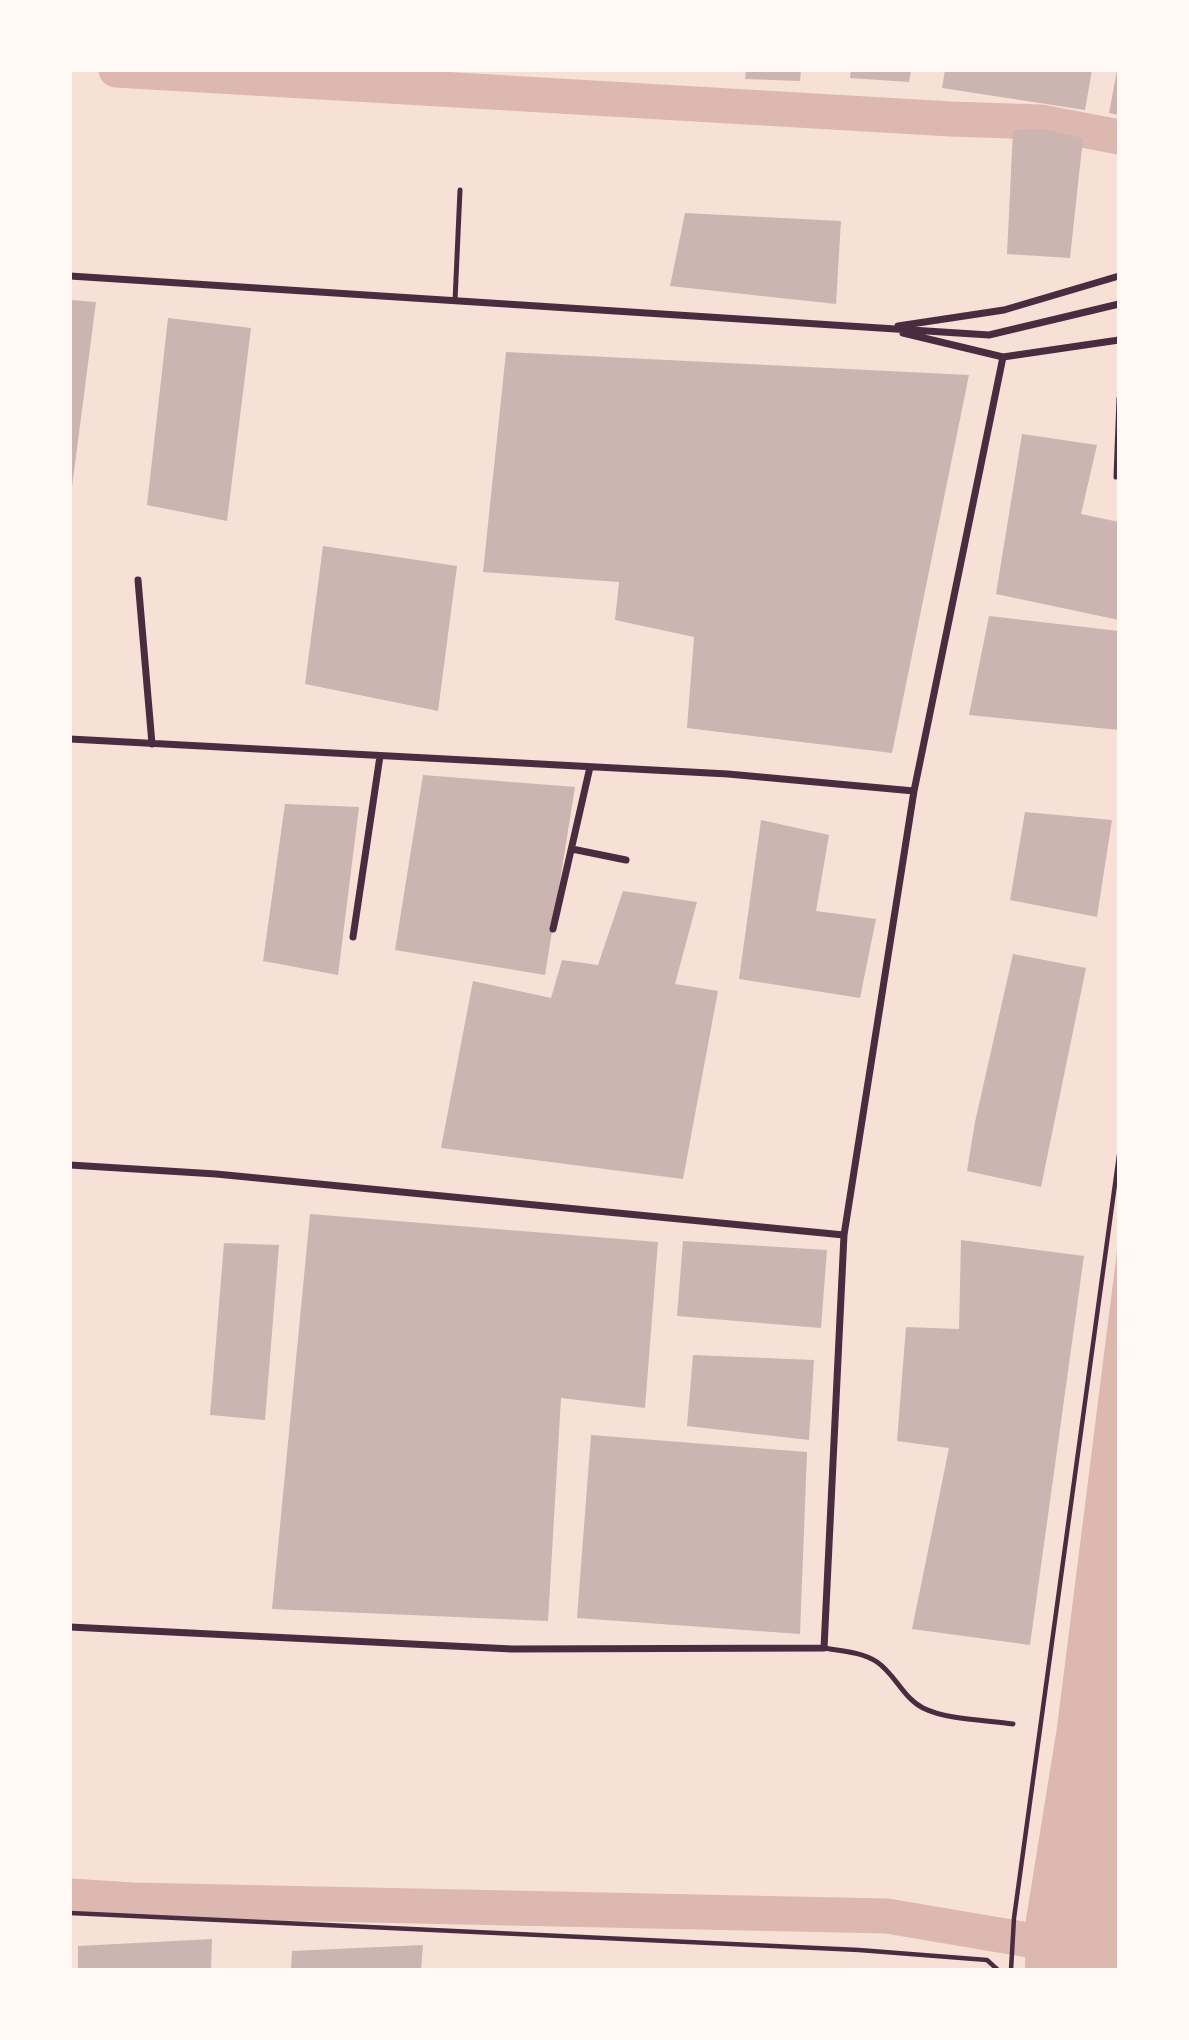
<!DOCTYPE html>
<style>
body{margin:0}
#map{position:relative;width:1189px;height:2040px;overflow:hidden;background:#f7e1d7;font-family:"DM Sans",sans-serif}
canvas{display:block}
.frame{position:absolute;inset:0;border:72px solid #fffaf5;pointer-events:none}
</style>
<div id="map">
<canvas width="1189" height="2040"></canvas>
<div class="frame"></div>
</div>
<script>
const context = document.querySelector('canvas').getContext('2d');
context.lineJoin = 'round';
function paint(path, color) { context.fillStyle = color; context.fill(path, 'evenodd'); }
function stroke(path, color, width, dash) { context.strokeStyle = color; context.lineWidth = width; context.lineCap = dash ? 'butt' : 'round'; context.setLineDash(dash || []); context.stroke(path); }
paint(new Path2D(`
 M1119,1235V1970H1025L1026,1919L1057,1727Z`), '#dcb8b0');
stroke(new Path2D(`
 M116,70L951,119L1041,122L1119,137
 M70,1896L133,1900L887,1916L1070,1947`), '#dcb8b0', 35);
paint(new Path2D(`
 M746,70H801L800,81L745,79Z
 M851,70H911L909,82L850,78Z
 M945,70H1092L1085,110L942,88Z
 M1117,70H1119V115L1109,113Z
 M1042,129L1083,138L1070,258L1007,254L1013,130Z
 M685,213L841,221L836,304L670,286Z
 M70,300L96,302L72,487H70Z
 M168,318L251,328L227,521L147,505Z
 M506,352L969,375L892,753L687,728L694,637L615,620L619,582L483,572Z
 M1022,434L1097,445L1081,514L1119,522V620L996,594Z
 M323,546L457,566L438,711L305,684Z
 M989,616L1119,631V730L969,715Z
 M423,775L575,787L545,975L395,950Z
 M285,804L359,807L338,975L263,961Z
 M1025,812L1112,820L1097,917L1010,900Z
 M761,820L829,835L816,911L876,919L860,998L739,979Z
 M623,891L697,902L675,984L718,991L683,1179L441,1148L473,981L551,998L562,960L598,965Z
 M1013,954L1086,968L1041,1187L967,1171L975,1122Z
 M310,1214L658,1242L645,1408L561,1398L548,1621L272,1609Z
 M961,1240L1084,1256L1030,1645L912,1629L949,1448L897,1441L906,1327L959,1329Z
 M683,1241L827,1250L821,1328L677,1316Z
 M224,1243L279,1245L265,1420L210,1415Z
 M693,1355L814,1360L809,1440L687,1426Z
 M591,1435L807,1452L800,1634L577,1618Z
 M212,1939L211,1970H78V1946Z
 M423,1945L421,1970H291L292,1951Z`), '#ccb4b1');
stroke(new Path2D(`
 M70,1913L859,1950L987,1960L998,1970
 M1011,1970L1014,1918L1119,1155`), '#4a2c40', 4.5);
stroke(new Path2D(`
 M455,301L460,190
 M1116,477L1119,398
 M824,1648C841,1651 862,1652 877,1662C895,1674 903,1698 923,1708C947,1720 986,1720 1013,1724`), '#4a2c40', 5);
stroke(new Path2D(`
 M70,276L989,335L1119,304
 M898,326L1004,310L1119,276
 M903,333L1003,357L1119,340
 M138,580L152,744
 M70,739L728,774L914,791
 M572,849L626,860
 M553,929L590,767
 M353,937L380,756
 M70,1165L216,1174L844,1235
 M70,1627L512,1649L824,1648L844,1235L914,791L1003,357`), '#4a2c40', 7);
</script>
